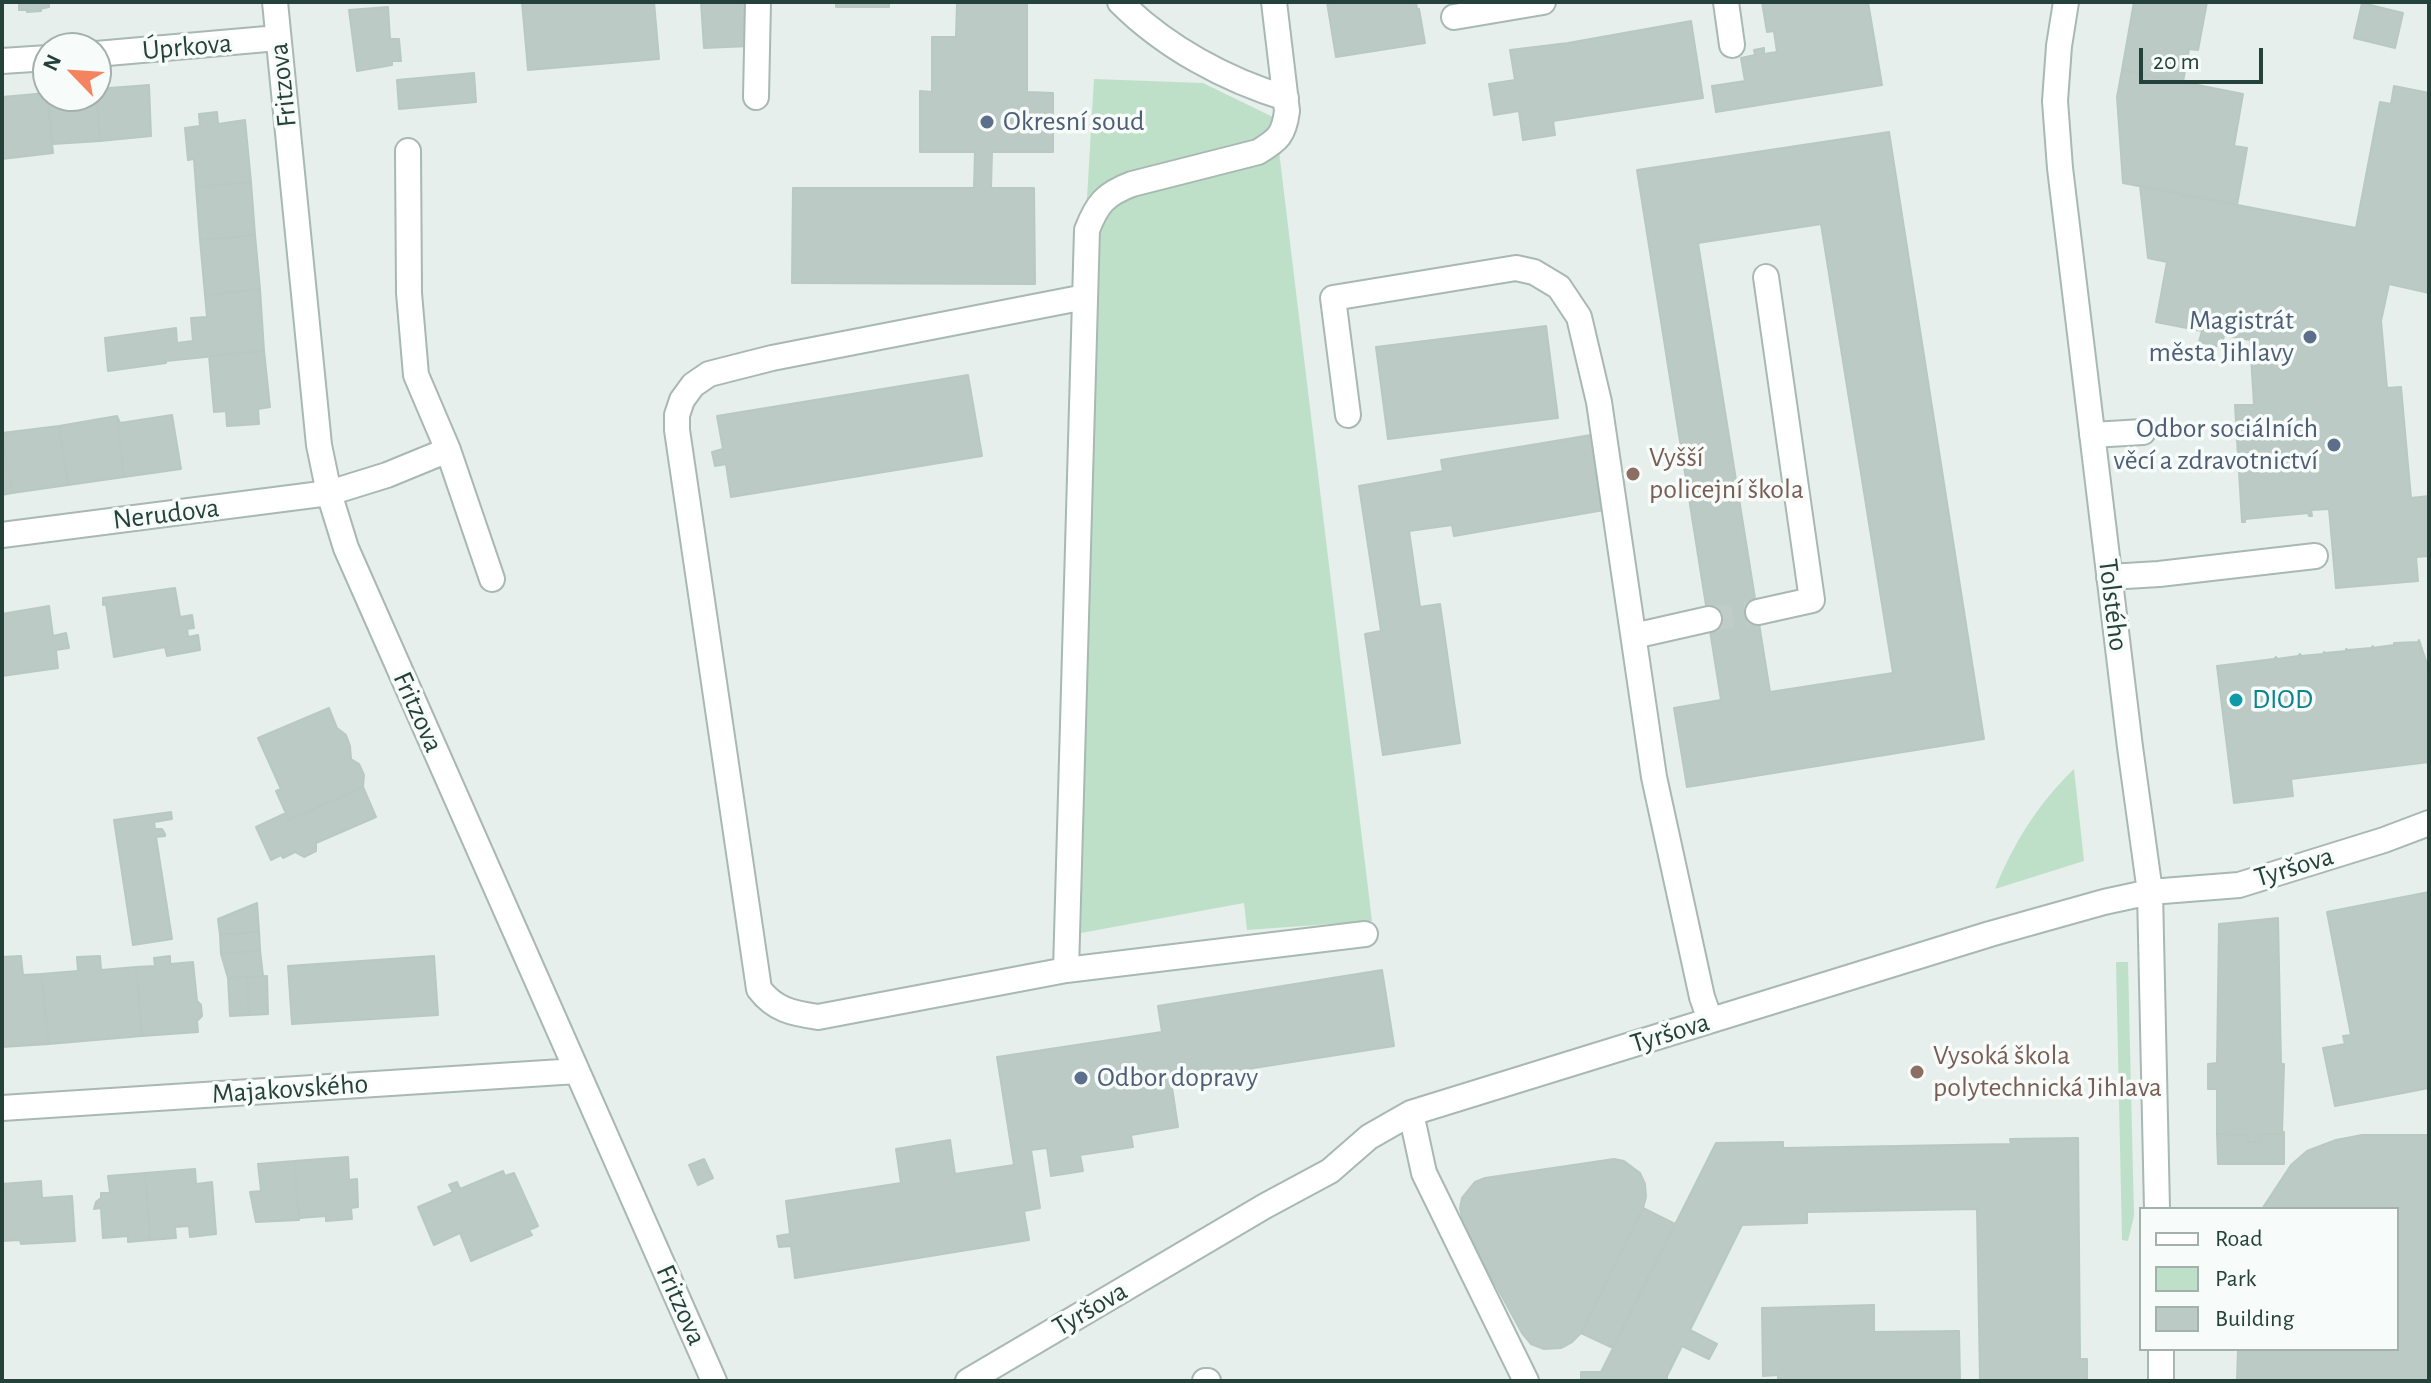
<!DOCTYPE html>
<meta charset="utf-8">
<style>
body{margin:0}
#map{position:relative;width:2431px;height:1383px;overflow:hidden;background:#e6efeb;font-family:"Alegreya Sans",sans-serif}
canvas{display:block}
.frame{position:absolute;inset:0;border:4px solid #24423a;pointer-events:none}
.legend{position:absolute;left:2139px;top:1207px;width:260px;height:144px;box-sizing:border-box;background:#f7fbf9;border:2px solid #a3b1ad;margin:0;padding:10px 14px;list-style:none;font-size:24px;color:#24423a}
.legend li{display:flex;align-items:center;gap:16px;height:40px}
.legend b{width:40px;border:2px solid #a3b1ad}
.north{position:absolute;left:32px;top:32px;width:80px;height:80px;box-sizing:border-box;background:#f7fbf9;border:2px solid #a3b1ad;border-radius:50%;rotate:295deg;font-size:22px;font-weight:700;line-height:32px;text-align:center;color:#24423a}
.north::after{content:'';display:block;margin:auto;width:28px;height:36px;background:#f4845f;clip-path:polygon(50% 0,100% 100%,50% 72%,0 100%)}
.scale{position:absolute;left:2139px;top:48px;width:124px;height:36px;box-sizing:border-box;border:4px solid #24423a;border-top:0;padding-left:10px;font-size:24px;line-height:28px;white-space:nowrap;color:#24423a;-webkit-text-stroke:6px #f7fbf9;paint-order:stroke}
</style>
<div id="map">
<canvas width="2431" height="1383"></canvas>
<div class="frame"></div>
<ul class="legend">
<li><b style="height:10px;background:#fff"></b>Road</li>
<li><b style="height:22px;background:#bfe0c8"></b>Park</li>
<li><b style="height:22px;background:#bbcac4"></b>Building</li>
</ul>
<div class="north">N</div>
<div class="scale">20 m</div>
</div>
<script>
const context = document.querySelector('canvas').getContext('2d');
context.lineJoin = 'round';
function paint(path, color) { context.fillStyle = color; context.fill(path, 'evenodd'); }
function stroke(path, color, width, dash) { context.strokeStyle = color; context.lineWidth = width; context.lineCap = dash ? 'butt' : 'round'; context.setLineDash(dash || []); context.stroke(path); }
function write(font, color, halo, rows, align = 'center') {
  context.font = font + ' "Alegreya Sans",sans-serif'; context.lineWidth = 7; context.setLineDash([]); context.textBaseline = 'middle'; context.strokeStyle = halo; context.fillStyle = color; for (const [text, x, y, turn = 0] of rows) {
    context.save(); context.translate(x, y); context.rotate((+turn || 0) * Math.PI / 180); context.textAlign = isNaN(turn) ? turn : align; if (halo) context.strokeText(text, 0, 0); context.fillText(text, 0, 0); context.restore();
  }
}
paint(new Path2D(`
 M1094,79L1203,83L1275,118L1372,921L1247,930L1244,903L1081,933L1094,299L1087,198Z
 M2074,769L2084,861L1995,889C2014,842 2038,804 2074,769Z
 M2116,962H2128L2134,1216L2128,1241L2122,1240Z`), '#bfe0c8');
const building = new Path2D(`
 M19,2H49V7L40,9L41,11L27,12V10H19Z
 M522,2H654L659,59L528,70Z
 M701,2H748L750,46L704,48Z
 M836,2H889V7H836Z
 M957,2H1027V92L1053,93V152H992L991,188H1034L1035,284L792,283L793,188H974L975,152H920V91L932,92V37H956Z
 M1327,2H1416L1417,9H1419L1425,43L1336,57Z
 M1762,2H1868L1882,85L1716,112L1712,86L1745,81L1741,58L1755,55L1754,50L1764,48V54L1777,52L1774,31L1767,32Z
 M2134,2H2207L2198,50L2189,49L2183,82L2122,70Z
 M2362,3L2403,13L2395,48L2354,38Z
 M388,7L390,39H399L401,61H392V65L357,71L349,10Z
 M1691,21L1703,98L1553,121L1555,135L1523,140L1519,111L1494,115L1489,84L1515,80L1510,50L1568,43Z
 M2122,70L2243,94L2234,146L2247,148L2237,205L2123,183L2117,97Z
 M474,73L476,102L399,109L397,80Z
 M149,85L151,136L100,141L96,89Z
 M2394,86L2429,93V293L2389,284L2381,321L2387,388L2401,387L2411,498L2429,496V556L2416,557L2418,581L2336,588L2329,509L2311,510L2312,516H2309L2308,513L2245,519V522H2242L2235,405H2254L2250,340L2224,335L2222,347L2199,342L2202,331L2156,322L2167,262L2148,258L2140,186L2356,228L2380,102L2391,104Z
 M96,89L100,141L53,144L47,93L48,96H96Z
 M47,93L53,153L2,159V97Z
 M217,112L218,124L245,120L251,182L196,187L194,159L188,160L185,128L200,126L199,114Z
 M1889,132L1984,739L1687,787L1674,708L1721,700L1637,170ZM1821,224L1893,673L1770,692L1698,243Z
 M251,182L255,235L200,240L196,187Z
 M255,235L260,289L205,295L200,240Z
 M260,289L264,351L166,361V363L108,371L105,338L176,328L177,343L193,341L191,318L207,317L205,295Z
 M1546,326L1558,418L1388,439L1376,347Z
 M264,351L270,407L258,409L259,424L227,426L226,411L214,412L209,356Z
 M968,375L982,456L731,497L726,464L715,466L712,452L723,449L717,416Z
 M172,415L181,469L124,477L117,416L120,423Z
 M117,416L124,477L68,485L59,426Z
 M59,426L68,485L12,493L2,433Z
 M2,433L12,493L2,495Z
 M1591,435L1604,510L1454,536L1452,525L1409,531L1420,607L1440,604L1460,743L1383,755L1365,634L1381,631L1359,486L1443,471L1441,460Z
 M175,588L180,617L192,615L194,628L187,629L188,637L198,635L200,650L167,656L165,647L114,657L106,604L103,605V598Z
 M49,606L53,636L66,633L69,648L56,650L58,668L2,676V614Z
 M2419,640L2429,670V762L2291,779L2293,796L2234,803L2217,666L2274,659L2276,657L2277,659L2298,656L2300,654L2301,656L2323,654L2324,652L2325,653L2346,651V649L2348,650L2371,648L2373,646L2372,648L2394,645V643L2418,642Z
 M329,708L337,728L346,735L350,746L351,759L359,764L364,775L363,787L289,820L276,791L281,789L258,738Z
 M363,787L376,817L316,843V851L304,857L295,852L283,858L281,855L271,860L256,827L286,813L289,820Z
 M171,812L172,819L154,822L155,829H162L165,834V836L156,837L172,939L133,945L114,820Z
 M2429,892V1088L2335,1106L2323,1048L2345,1044L2343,1036L2351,1035L2327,912Z
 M257,903L259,931L220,935L218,919Z
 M2278,918L2281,1064H2284L2282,1134H2260V1142H2248V1135L2217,1134V1089H2208V1064L2217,1063L2219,924Z
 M259,931L260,950L221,954L220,935Z
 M260,950L263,976L228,978L221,954Z
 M21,956L23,975L41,974L49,1044L2,1047V957Z
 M100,956L101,970L136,967L142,1036L49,1044L41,974L78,971L77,957Z
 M170,956V964L193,962L197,1001L201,1005L202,1016L197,1021L198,1032L142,1036L136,967L155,966L154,958Z
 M434,956L438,1015L292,1024L288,966Z
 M1382,970L1394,1046L1171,1081L1178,1127L1131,1135L1133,1147L1080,1155L1083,1171L1051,1176L1047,1148L1031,1150L1040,1208L1024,1211L1029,1240L795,1278L791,1246L779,1247L777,1236L790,1234L786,1201L901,1183L896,1149L950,1140L955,1174L1014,1165L997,1057L1162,1032L1158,1006Z
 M267,976L268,1014L249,1015L247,977Z
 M247,977L249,1015L230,1016L228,978Z
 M2281,1132H2284V1164H2218L2217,1134L2248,1135V1142H2260V1134H2282Z
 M2362,1135H2429V1381H2237L2238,1349H2397V1209H2262L2291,1165L2307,1151L2336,1140Z
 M2078,1138L2080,1359H2087V1381H1980L1977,1209L1807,1212V1223L1742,1225L1690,1330L1717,1344L1709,1359L1682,1346L1667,1376V1381H1581V1372H1601L1716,1143L1783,1142V1148L2011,1144L2010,1139Z
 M348,1157L349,1180L357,1179L358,1207L351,1208L352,1219L326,1221V1216L299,1218L294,1161Z
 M704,1159L713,1178L698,1185L689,1165Z
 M1614,1159L1624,1161L1640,1173L1645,1184L1646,1197L1643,1208L1581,1333L1572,1342L1561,1348L1544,1349L1531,1344L1522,1333L1464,1227L1460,1208L1462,1198L1475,1182L1485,1178Z
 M294,1161L299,1220L256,1222L250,1192L261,1191L258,1164Z
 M195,1169L196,1184L212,1182L216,1234L190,1237L189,1226L175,1227L176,1238L150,1240L145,1173Z
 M503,1171L505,1176L514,1173L538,1226L529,1230L532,1235L471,1261L460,1233L434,1245L418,1207L453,1192L449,1185L457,1182L460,1189Z
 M145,1173L150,1240L128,1242V1236L103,1238L101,1208L94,1209L96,1202L101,1198V1193H110L108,1176Z
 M41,1181L42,1198L72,1196L75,1241L21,1244L20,1240L2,1241V1184Z
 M1643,1208L1675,1224L1613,1348L1581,1333Z
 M1874,1305V1332L1959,1331L1960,1381H1778V1375L1763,1376L1762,1308Z`);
paint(building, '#bbcac4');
stroke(building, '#b8c9c2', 2);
stroke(new Path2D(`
 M1709,619L1758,612`), '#bfccc8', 24, [24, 12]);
const minor = new Path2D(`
 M275,2L319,445L329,493L346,548L714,1381
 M1120,2C1165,47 1226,80 1286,98
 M1726,2L1732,45
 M2066,2L2059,46L2055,101L2060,168L2130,747L2150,892L2157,1209
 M1454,17L1543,2
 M96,54L278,38
 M2,61L48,58
 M756,97L758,2
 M408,151L409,293L416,375L448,450L492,579
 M1085,297L772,358L709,374L693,385L682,400L677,415V430L759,989C775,1010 792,1013 818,1017L1066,970L1365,934
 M1348,415L1333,298L1516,268L1534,272L1559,287L1579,317L1599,402L1654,777L1702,997L1710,1020
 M2092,435L2143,432
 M2,535L329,493L387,475L448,450
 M2109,577L2159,574L2315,556
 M1758,612L1812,600L1766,277
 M1634,636L1709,619
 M1066,970L1087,230C1097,204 1105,194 1132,184L1258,152C1278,140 1284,135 1287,111L1274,2
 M2,1108L577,1071
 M1411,1113L1424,1173L1526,1381
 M2161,1349V1381
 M968,1381L1265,1206L1330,1171L1369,1137L1411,1113L1990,934L2104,902L2150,892L2239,885L2384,840L2429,823
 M1205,1381H1208`);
stroke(minor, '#a8b8b2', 28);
stroke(minor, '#fff', 24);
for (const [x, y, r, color] of [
 [987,122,8,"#5c6f8a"],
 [2310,337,8,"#5c6f8a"],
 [2334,445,8,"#5c6f8a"],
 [1633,474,8,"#8d6e63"],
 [2236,700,8,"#0f9aa8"],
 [1917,1072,8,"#8d6e63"],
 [1081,1078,8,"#5c6f8a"]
]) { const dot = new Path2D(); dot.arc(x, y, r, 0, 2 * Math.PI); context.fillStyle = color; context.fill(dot); stroke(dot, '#f7fbf9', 3); }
write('28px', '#24423a', '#f7fbf9', [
 ["Úprkova",187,47,-5],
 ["Fritzova",283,85,-96],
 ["Nerudova",166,514,-7],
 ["Tolstého",2113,605,83],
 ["Fritzova",418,712,66],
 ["Tyršova",2294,867,-17],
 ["Tyršova",1670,1033,-17],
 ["Majakovského",290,1089,-4],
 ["Fritzova",681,1305,66],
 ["Tyršova",1090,1309,-30]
]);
write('28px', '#4e5e75', '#f7fbf9', [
 ["Okresní soud",1003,122],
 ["Magistrát",2294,321,"right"],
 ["města Jihlavy",2294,353,"right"],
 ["Odbor sociálních",2318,429,"right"],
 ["věcí a zdravotnictví",2318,461,"right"],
 ["Odbor dopravy",1097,1078]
], 'left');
write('28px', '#785e54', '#f7fbf9', [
 ["Vyšší",1649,458],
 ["policejní škola",1649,490],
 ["Vysoká škola",1933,1056],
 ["polytechnická Jihlava",1933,1088]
], 'left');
write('28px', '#0d838f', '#f7fbf9', [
 ["DIOD",2252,700]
], 'left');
</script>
